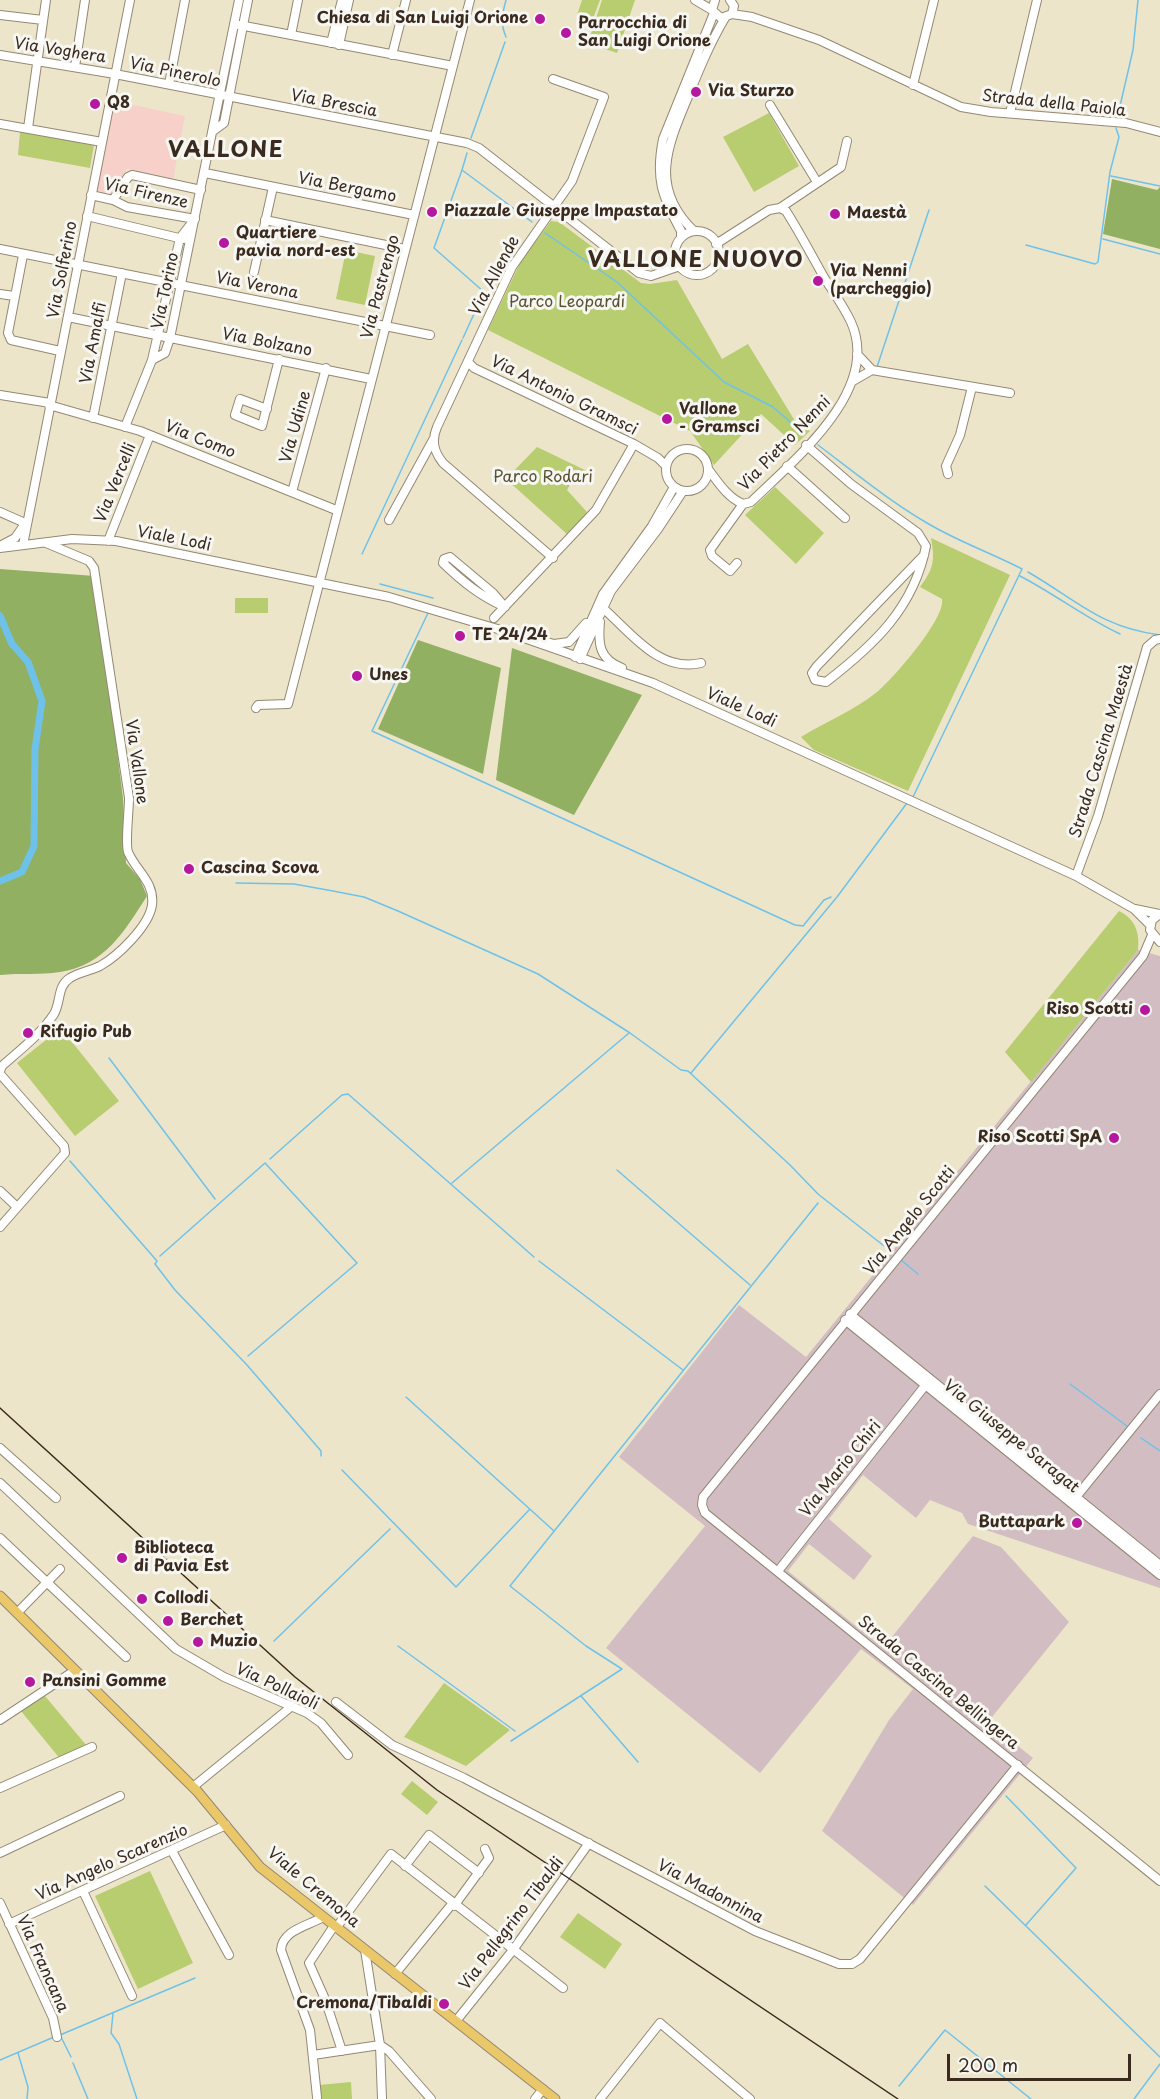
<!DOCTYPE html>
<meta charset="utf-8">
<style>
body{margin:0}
#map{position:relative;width:1160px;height:2099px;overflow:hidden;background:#ede5ca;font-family:"Playpen Sans",sans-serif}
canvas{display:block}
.scale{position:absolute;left:947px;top:2054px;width:184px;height:27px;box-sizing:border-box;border:3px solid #3b2a1e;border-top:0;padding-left:8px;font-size:18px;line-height:21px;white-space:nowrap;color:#3b2a1e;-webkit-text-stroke:4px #f6f6f2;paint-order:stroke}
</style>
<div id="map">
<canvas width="1160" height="2099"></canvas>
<div class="scale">200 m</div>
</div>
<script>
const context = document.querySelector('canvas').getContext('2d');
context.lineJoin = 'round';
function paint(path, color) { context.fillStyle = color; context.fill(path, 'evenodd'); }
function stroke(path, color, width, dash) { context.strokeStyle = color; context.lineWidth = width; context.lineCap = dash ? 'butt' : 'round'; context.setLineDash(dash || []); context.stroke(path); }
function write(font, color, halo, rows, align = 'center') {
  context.font = font + ' "Playpen Sans",sans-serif'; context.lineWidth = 6; context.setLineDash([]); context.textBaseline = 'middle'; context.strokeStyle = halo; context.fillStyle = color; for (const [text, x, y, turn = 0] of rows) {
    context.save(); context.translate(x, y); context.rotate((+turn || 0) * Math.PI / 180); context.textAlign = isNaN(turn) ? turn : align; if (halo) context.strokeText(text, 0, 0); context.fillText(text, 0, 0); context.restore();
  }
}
paint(new Path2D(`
 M115,101L185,116L173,180L127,169L112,194L97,191Z`), '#f7d0ca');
paint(new Path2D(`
 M1138,950L1160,956V1588L968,1524L962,1513L930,1500L916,1518L863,1475L829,1519L872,1556L854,1580L809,1544L788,1571L883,1648L973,1536L1001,1547L1069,1622L988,1722L1033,1758L913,1905L822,1831L889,1720L913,1689L861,1649L760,1773L606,1648L705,1526L619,1457L739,1305L806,1357Z`), '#d2bec2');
paint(new Path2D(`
 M582,0H600L592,21L577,15Z
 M602,0H635L617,53L588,43Z
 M769,113L799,166L754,192L723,137Z
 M20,132L94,145L90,168L18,155Z
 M551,221L559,222L641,283L650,284L677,280L722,359L748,344L795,421L810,431L795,445L761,414L714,465L690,431L488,330L522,259Z
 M346,250L375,256L365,305L336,299Z
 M537,447L589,472L575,476L567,490L587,512L568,535L506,479Z
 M775,487L824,533L796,564L745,515Z
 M931,538L1010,575L908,791L814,750L801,737C825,722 855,710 877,692C893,679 946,618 942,599L920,587C934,568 935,561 931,538Z
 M235,598H268V613H235Z
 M1119,911C1135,919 1140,932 1138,950L1031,1082L1005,1052Z
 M61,1028L119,1101L75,1136L17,1063Z
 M444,1683L510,1730L466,1766L404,1737Z
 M45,1696L87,1746L61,1760L21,1711Z
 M412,1781L438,1802L427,1815L401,1794Z
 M150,1871L193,1963L138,1989L95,1896Z
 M578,1913L622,1944L605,1969L560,1937Z
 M351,2082L352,2099H320L319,2085Z`), '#b8cc70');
paint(new Path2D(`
 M1112,179L1157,190L1160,187V249L1103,234Z
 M0,569L95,576L123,798L126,863L140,879L147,896C124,932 105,965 60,972C40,975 20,973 0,975Z
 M418,640L501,668L483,774L378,729Z
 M512,648L642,695L574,815L496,780Z`), '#92b062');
stroke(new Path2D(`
 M506,0C502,15 500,23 506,37
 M1117,119L1133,50L1138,0
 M471,138L505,42
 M467,153L462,170L532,222
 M462,170L434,248L484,292L463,338
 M1111,176L1160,186
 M545,233L617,282L724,382L773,407L804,434
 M1103,239L1160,254
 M1026,245L1095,264L1098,262L1110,172L1119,137L1116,128
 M877,367L929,210
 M818,445C854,472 888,500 927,523C957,541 991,553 1022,569L913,797
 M362,554L462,340
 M1028,572C1078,601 1100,627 1160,635
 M1020,576C1055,594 1085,618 1120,634
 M380,584L433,598
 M428,613L372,731L795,925L803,926L824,900L831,897
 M236,883L294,884L333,891L364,897L398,911L538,974L630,1033L681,1070L688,1071L790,1165L818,1194L893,1253
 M109,1058L215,1199
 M691,1073L837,897L907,803
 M270,1159L342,1095L348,1094L534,1257
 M70,1161L157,1261L155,1264L175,1290L247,1365L321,1451V1456
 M617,1170L750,1285
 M452,1183L629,1033
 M160,1256L265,1163L357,1263L248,1356
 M901,1260L918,1274
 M539,1261L683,1370
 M1070,1384L1127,1426
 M406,1397L554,1531
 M1141,1438L1160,1451
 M342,1470L456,1587L529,1510
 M274,1641L390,1529
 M398,1646L515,1731
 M581,1696L638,1762
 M511,1741L622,1669L586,1646L510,1586L818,1203
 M1006,1796L1076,1868L1026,1925
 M985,1886L1160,2057
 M113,2014L111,2033L119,2044L137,2099
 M18,2053L28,2087L27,2099
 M71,2057L60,2035L195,1978
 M0,2060L54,2037
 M73,2063L88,2099
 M899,2086L945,2030L1031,2099
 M1134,2099L1160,2064`), '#6ec2ea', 1.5);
stroke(new Path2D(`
 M0,616L12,644L28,662L42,701L35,749L34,846L22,872L0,881`), '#6ec2ea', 7);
const minor = new Path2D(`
 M695,0L712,10
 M715,0L712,10L721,18L732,14L734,6L730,0
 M732,14L752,17L819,40L961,107L991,112L1126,123L1160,132
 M0,15L43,20
 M234,24L453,66
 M291,35L298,0
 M331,43L342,0
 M339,45L349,0
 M0,55L115,74L467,143L479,148L639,273L651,276L680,266
 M392,55L406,0
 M75,67L85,0
 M169,84L185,0
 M913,85L934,0
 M770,105L817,182
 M1010,113L1037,0
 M0,124L102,142
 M28,128L46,0
 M213,131L224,123L248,0
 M205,173L414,215
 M91,195L113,200L127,207L195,219
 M113,200L128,177L132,175L201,190
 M87,216L183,239
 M265,220L405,249
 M694,231C649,188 667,147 688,97C699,70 710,43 725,18
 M675 253a22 22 0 1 1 44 0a22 22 0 1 1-44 0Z
 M681,238V231C662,196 655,179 663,139L714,13
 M716,244L769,210L780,208L841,167L847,141
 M0,249L430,335
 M23,255L8,333L11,340L60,351
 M254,272L273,187
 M0,294L14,296
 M68,317L371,379
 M857,354L872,370L1010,393
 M152,360L165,353L170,338L239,0
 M469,363L474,368L634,444L658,458L666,466
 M853,381L872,370
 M0,395L50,403
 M49,405L140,431L336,510
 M267,409L240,399L235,415L262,426L279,359
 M93,418L122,273
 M125,427L152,360L180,238L194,220
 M806,445L851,484L918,533L926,546C914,608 874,645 826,682L815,680L812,673L817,666L924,555
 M666 470a21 21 0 1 1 42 0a21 21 0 1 1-42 0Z
 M787,466L845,518
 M708,469C718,482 727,497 743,504L751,502C794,460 882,390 851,322C844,307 834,293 825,279C812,256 800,233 786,211L780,208
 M948,474L946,466L960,435L972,387
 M292,492L326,368
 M0,512L25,523
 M389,520L433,440
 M108,541L150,435
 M23,545L130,0
 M0,546L15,538L24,525
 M0,548L72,539L116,541L389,597L501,630L653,683L1076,876L1134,909L1150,925
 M450,557L493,593L505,607C480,596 463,582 443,563L444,559Z
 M553,558L443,463C434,452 431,441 437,427L512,267L572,181L604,97L553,79
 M737,563L730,571L712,556L710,550L743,504
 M604,609C632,634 660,673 701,663
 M494,618L596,510L634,444
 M600,622C598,644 599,659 622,668
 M547,642L554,644L569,642L586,623
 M575,657L603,594L652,526L674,487
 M580,659L611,591L658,529L683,491
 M256,708L258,705L288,704L470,0
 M1076,876L1098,816L1147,647L1155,640L1160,639
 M1135,909L1160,914
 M1160,914L1152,920L1150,930L1160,942
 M1152,935L1143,956L703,1497L702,1505L705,1513L1160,1881
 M0,1071L2,1066C20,1050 41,1034 54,1014C61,1002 57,986 70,978C79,972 90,971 100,966C118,956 149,926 152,905C155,882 136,871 128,852C125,843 129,812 129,798L94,568L89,561L46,543
 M0,1074L64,1146L65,1153L0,1227
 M0,1191L17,1207
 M850,1314L1160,1565
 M845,1320L1160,1575
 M0,1448L56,1498
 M0,1483L176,1649L224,1677L307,1713L321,1723L348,1755
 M1076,1497L1160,1394
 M0,1538L126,1657
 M778,1571L928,1382
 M17,1613L60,1569
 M336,1702L392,1745L464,1778L755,1931L839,1964H852L860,1959L1018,1765
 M0,1720L74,1671
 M193,1787L292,1706
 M0,1788L92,1747
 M172,1851L229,1955
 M0,1853L120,1796
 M405,1866L429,1835L479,1873
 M83,1891L132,1996
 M0,1903L53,2018L57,2037
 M454,1906L489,1858L485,1849
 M9,1924L226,1825
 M334,1926L309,1963L325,1999L342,2051
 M336,1928L391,1854L563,1988
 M365,1950L380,2045L382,2099
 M395,1974L452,1904
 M456,2021L513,1950L589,1843
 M380,2045L389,2051L431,2099
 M313,2055L380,2045
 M317,2097L310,2030L281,1950C282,1930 308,1926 323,1917
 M535,2099L543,2089
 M600,2099L660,2023L750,2099`);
const major = new Path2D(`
 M0,1596L197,1791L260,1867L555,2099`);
stroke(minor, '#948874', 10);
stroke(major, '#948874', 11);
stroke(minor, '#fff', 8);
stroke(major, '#eac769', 9);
stroke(new Path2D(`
 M0,1408L295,1677L437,1790L898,2099`), '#3b2a1e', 1.5);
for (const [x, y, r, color] of [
 [540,19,6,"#b5179e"],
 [566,33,6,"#b5179e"],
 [696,92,6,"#b5179e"],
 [95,104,6,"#b5179e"],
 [432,212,6,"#b5179e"],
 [835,214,6,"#b5179e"],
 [224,243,6,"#b5179e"],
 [818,281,6,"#b5179e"],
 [667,419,6,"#b5179e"],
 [460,636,6,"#b5179e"],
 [357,676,6,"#b5179e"],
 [189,869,6,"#b5179e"],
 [1145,1010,6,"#b5179e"],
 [28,1033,6,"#b5179e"],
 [1114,1138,6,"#b5179e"],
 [1077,1523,6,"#b5179e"],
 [122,1558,6,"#b5179e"],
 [142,1599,6,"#b5179e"],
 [168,1621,6,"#b5179e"],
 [198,1642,6,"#b5179e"],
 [30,1682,6,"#b5179e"],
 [444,2004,6,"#b5179e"]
]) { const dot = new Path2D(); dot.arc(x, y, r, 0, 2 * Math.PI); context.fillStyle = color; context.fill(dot); stroke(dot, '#f6f6f2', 2); }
write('bold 16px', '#3b2a1e', '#f6f6f2', [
 ["Chiesa di San Luigi Orione",528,19,"right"],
 ["Parrocchia di",578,24],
 ["San Luigi Orione",578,42],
 ["Via Sturzo",708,92],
 ["Q8",107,104],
 ["Piazzale Giuseppe Impastato",444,212],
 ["Maestà",847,214],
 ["Quartiere",236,234],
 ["pavia nord-est",236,252],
 ["Via Nenni",830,272],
 ["(parcheggio)",830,290],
 ["Vallone",679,410],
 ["- Gramsci",679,428],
 ["TE 24/24",472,636],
 ["Unes",369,676],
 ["Cascina Scova",201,869],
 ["Riso Scotti",1133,1010,"right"],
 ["Rifugio Pub",40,1033],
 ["Riso Scotti SpA",1102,1138,"right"],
 ["Buttapark",1065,1523,"right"],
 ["Biblioteca",134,1549],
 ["di Pavia Est",134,1567],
 ["Collodi",154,1599],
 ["Berchet",180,1621],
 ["Muzio",210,1642],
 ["Pansini Gomme",42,1682],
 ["Cremona/Tibaldi",432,2004,"right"]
], 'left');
write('16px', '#3b2a1e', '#f6f6f2', [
 ["Via Voghera",60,51,9],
 ["Via Pinerolo",175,73,12],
 ["Via Brescia",334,104,11],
 ["Strada della Paiola",1054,104,6],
 ["Via Bergamo",347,188,11],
 ["Via Firenze",146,194,13],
 ["Via Solferino",63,270,-79],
 ["Via Allende",495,276,-62],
 ["Via Verona",257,286,11],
 ["Via Pastrengo",381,287,-75],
 ["Via Torino",166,291,-78],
 ["Via Amalfi",94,343,-79],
 ["Via Bolzano",267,343,11],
 ["Via Antonio Gramsci",564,396,26],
 ["Via Udine",296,427,-74],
 ["Via Como",200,440,22],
 ["Via Pietro Nenni",785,444,-46],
 ["Via Vercelli",116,483,-68],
 ["Viale Lodi",174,539,11],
 ["Viale Lodi",741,708,24],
 ["Strada Cascina Maestà",1102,751,-73],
 ["Via Vallone",136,762,82],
 ["Via Angelo Scotti",910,1221,-51],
 ["Via Giuseppe Saragat",1011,1437,39],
 ["Via Mario Chiri",841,1469,-51],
 ["Strada Cascina Bellingera",938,1683,39],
 ["Via Pollaioli",277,1687,25],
 ["Via Angelo Scarenzio",112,1863,-24],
 ["Viale Cremona",313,1888,40],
 ["Via Madonnina",710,1892,28],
 ["Via Pellegrino Tibaldi",512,1924,-53],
 ["Via Francana",42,1964,66]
]);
write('16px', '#5a5232', '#f6f6f2', [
 ["Parco Leopardi",567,303],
 ["Parco Rodari",543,478]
]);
context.letterSpacing = '1.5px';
write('bold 22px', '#3b2a1e', '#f6f6f2', [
 ["VALLONE",226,151],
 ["VALLONE NUOVO",696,261]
]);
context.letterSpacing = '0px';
</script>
